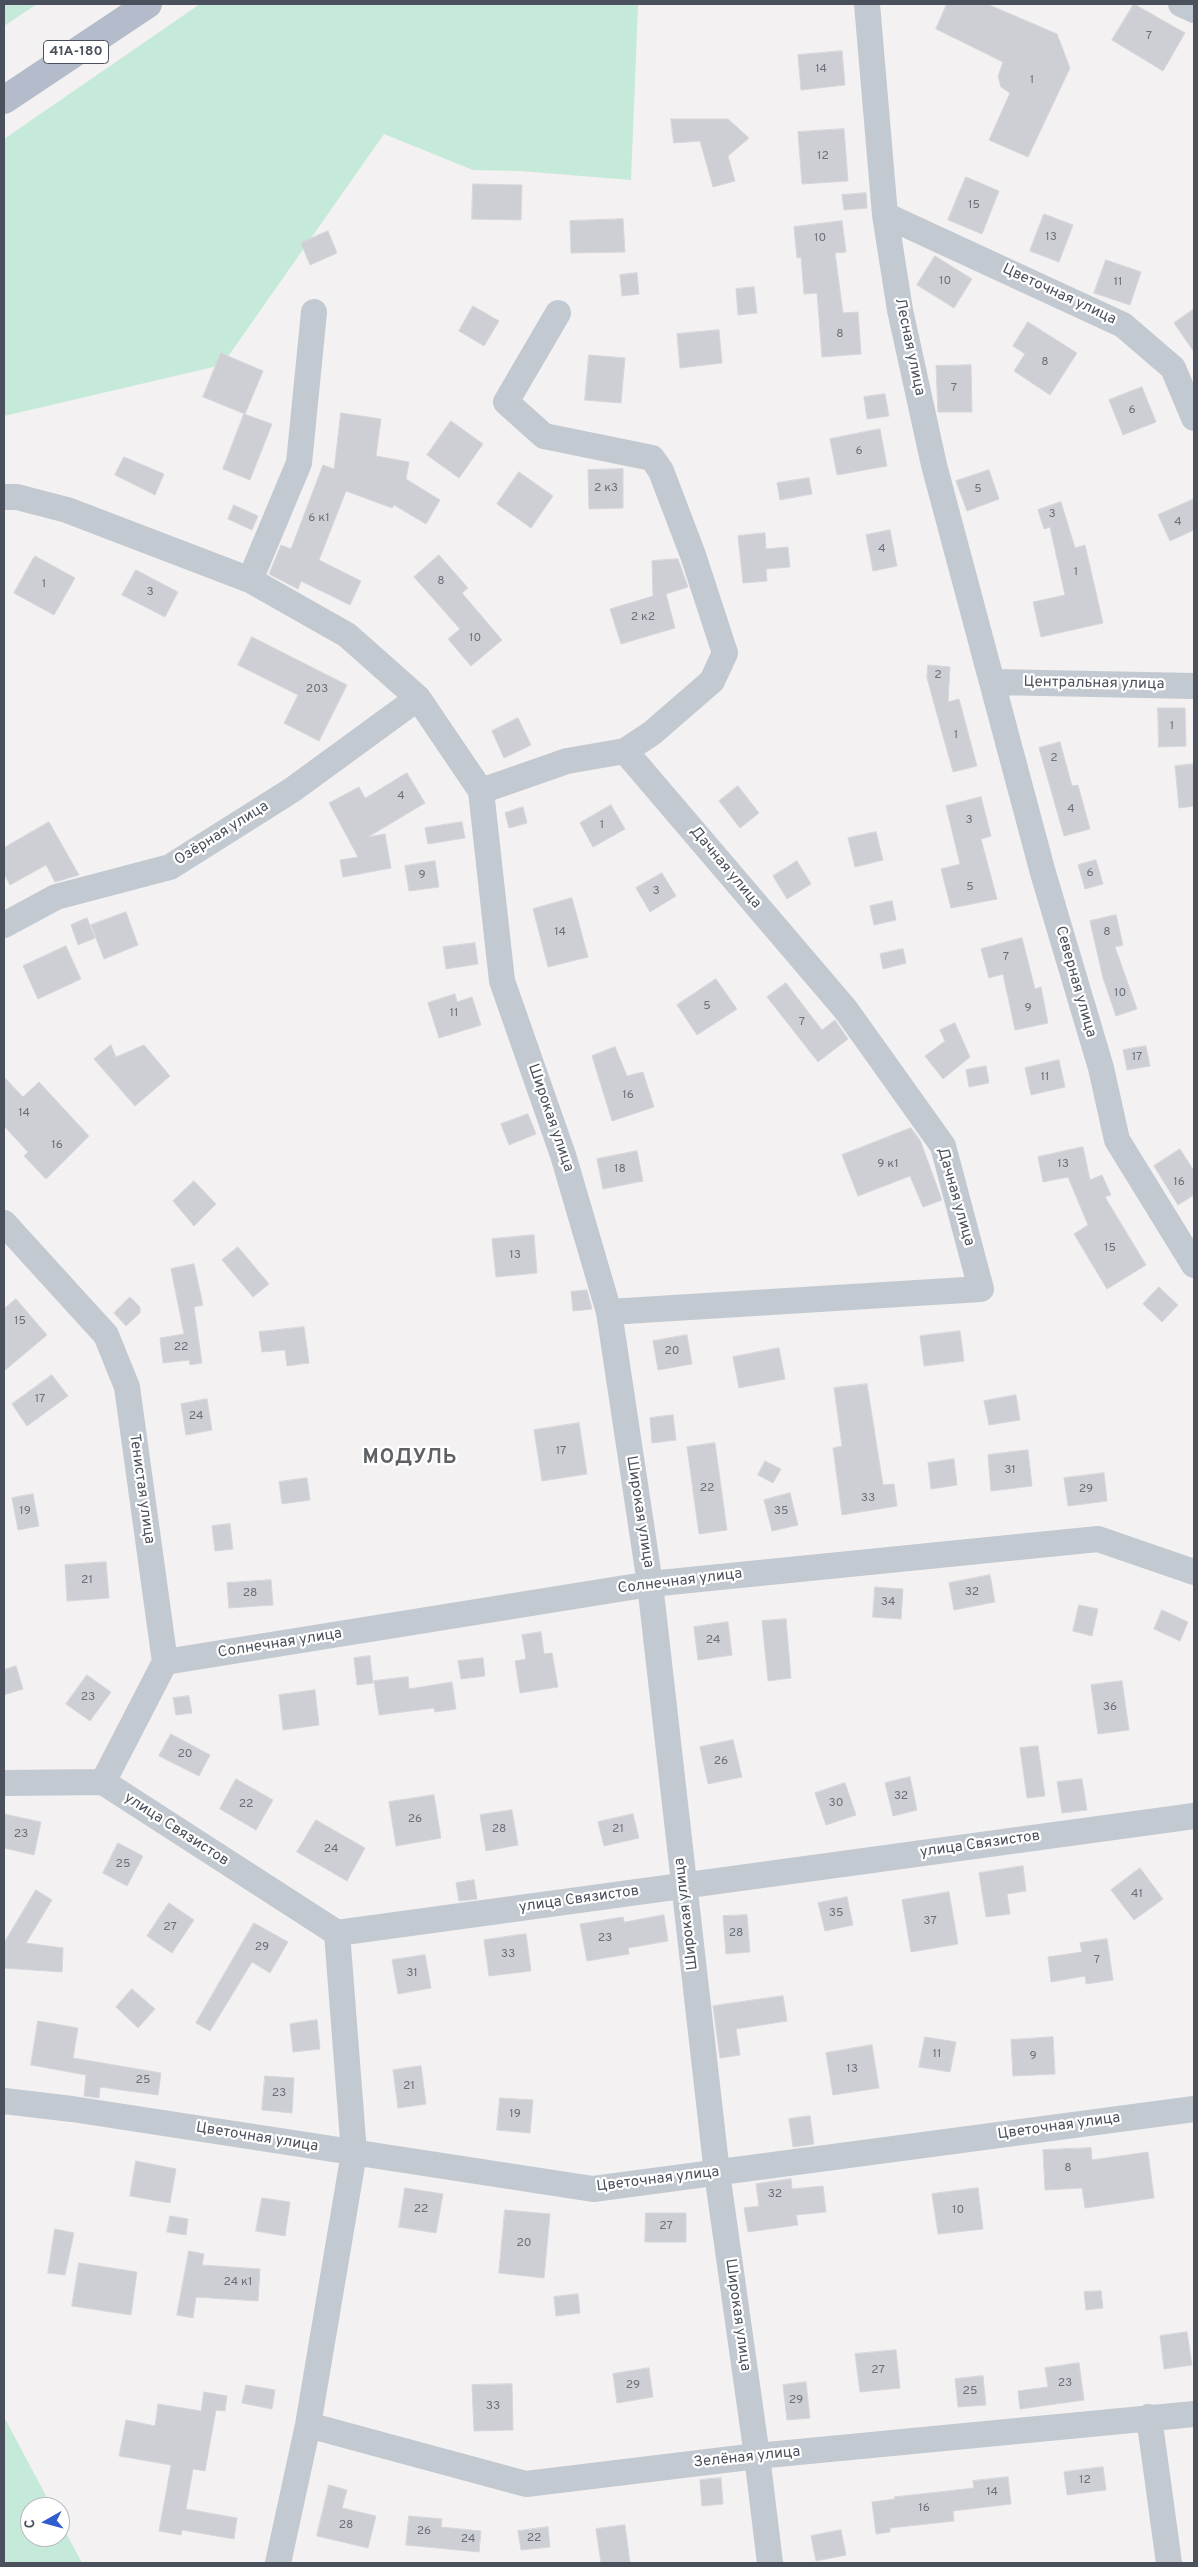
<!DOCTYPE html>
<meta charset="utf-8">
<style>
body{margin:0}
#map{position:relative;width:1198px;height:2567px;overflow:hidden;background:#f3f1f1;font-family:Overpass,sans-serif}
canvas{display:block}
.frame{position:absolute;inset:0;border:5px solid #4b515c;pointer-events:none}
.north{position:absolute;left:20px;top:2497px;width:50px;height:50px;box-sizing:border-box;background:#fff;border:1px solid #b7b9be;border-radius:50%;rotate:263deg;font-size:14px;font-weight:700;line-height:20px;text-align:center;color:#4b515c}
.north::after{content:'';display:block;margin:auto;width:18px;height:22px;background:#305dcd;clip-path:polygon(50% 0,100% 100%,50% 72%,0 100%)}
</style>
<div id="map">
<canvas width="1198" height="2567"></canvas>
<div class="frame"></div>
<div class="north">С</div>
</div>
<script>
const context = document.querySelector('canvas').getContext('2d');
context.lineJoin = 'round';
function paint(path, color) { context.fillStyle = color; context.fill(path, 'evenodd'); }
function stroke(path, color, width, dash) { context.strokeStyle = color; context.lineWidth = width; context.lineCap = dash ? 'butt' : 'round'; context.setLineDash(dash || []); context.stroke(path); }
function write(font, color, halo, rows, align = 'center') {
  context.font = font + ' Overpass,sans-serif'; context.lineWidth = 4.5; context.setLineDash([]); context.textBaseline = 'middle'; context.strokeStyle = halo; context.fillStyle = color; for (const [text, x, y, turn = 0] of rows) {
    context.save(); context.translate(x, y); context.rotate((+turn || 0) * Math.PI / 180); context.textAlign = isNaN(turn) ? turn : align; if (halo) context.strokeText(text, 0, 0); context.fillText(text, 0, 0); context.restore();
  }
}
paint(new Path2D(`
 M4,4H37L4,26Z
 M200,4H638L631,180L520,171L473,170L384,134L222,365L4,416V139Z
 M4,2417L52,2507H30V2537H60V2522L82,2563H4Z`), '#c5ead9');
const building = new Path2D(`
 M947,4H987L1057,34L1070,68L1028,157L989,140L1010,93L1001,87L998,76L1003,62L936,29Z
 M1134,4L1185,33L1163,71L1112,40Z
 M842,51L845,85L801,90L798,55Z
 M671,119H728L749,138L728,156L735,181L713,187L700,141L674,143Z
 M844,129L848,181L802,184L798,132Z
 M966,177L999,191L982,234L948,220Z
 M473,184L522,185L521,220L472,219Z
 M866,193L867,208L844,210L842,195Z
 M1044,214L1073,225L1059,262L1030,251Z
 M623,219L625,252L571,253L570,221Z
 M842,221L846,252L835,253L843,313L858,312L861,354L822,357L817,293L804,294L801,257L797,258L794,227Z
 M328,231L337,253L310,265L301,243Z
 M935,256L972,279L954,308L917,285Z
 M1106,260L1141,272L1130,305L1094,293Z
 M637,273L639,294L622,296L620,275Z
 M754,287L757,313L738,315L736,289Z
 M473,306L499,321L484,346L459,331Z
 M1194,309V352L1174,323Z
 M1028,322L1077,353L1050,395L1014,371L1025,354L1013,346Z
 M719,330L722,363L680,368L677,334Z
 M221,353L263,371L245,414L203,397Z
 M589,355L625,358L621,403L585,400Z
 M971,365L972,412H938L936,366Z
 M1142,387L1156,422L1123,435L1109,400Z
 M885,394L889,416L867,419L864,397Z
 M341,413L381,419L376,456L409,462L406,479L440,500L426,524L394,505L392,508L346,491L319,560L361,581L350,605L301,581L298,589L269,574L281,545L291,549L323,465L334,469Z
 M244,414L272,424L250,480L223,469Z
 M451,421L483,444L459,478L427,455Z
 M880,429L887,466L837,475L830,439Z
 M124,457L164,474L155,495L115,475Z
 M623,469V508L589,509L588,470Z
 M989,470L999,499L967,511L956,481Z
 M519,472L553,496L531,528L497,504Z
 M809,478L812,494L780,500L777,483Z
 M1194,499V530L1170,541L1158,515Z
 M1061,502L1075,548L1085,545L1103,623L1041,637L1033,602L1065,595L1050,527L1044,529L1038,510Z
 M234,505L258,516L252,530L228,519Z
 M890,530L897,566L873,571L866,535Z
 M765,533L766,549L788,547L790,567L766,569L767,581L743,583L738,536Z
 M439,555L468,588L462,593L502,640L471,666L448,639L460,629L414,577Z
 M35,556L75,578L54,615L14,593Z
 M678,559L688,587L666,594L675,628L621,644L610,609L653,596L652,561Z
 M136,570L178,592L165,617L122,595Z
 M252,637L347,685L319,741L284,723L298,695L238,665Z
 M928,665L950,667L948,702L959,699L977,766L953,772L927,678Z
 M1158,708H1185L1186,746L1159,747Z
 M518,718L531,745L504,758L492,731Z
 M1060,742L1072,786L1078,785L1090,829L1064,836L1039,748Z
 M1194,764V806L1179,808L1175,766Z
 M407,773L425,803L368,837L385,834L391,868L343,877L340,860L358,857L329,803L359,787L365,798Z
 M738,786L759,813L740,828L719,801Z
 M981,797L991,836L981,839L997,899L951,908L941,869L960,864L946,806Z
 M611,805L625,829L593,847L580,823Z
 M523,807L527,823L509,828L505,813Z
 M49,822L79,875L55,882L46,865L10,885L4,874V848Z
 M462,822L465,838L428,844L425,828Z
 M876,832L883,860L855,867L848,838Z
 M1096,860L1103,884L1085,889L1078,865Z
 M435,861L439,887L409,891L405,866Z
 M797,861L811,884L787,899L773,876Z
 M662,873L676,896L650,912L636,888Z
 M572,898L588,957L548,967L533,909Z
 M892,901L896,920L874,925L870,906Z
 M126,912L138,945L104,959L91,925Z
 M1116,915L1123,945L1115,947L1137,1009L1116,1016L1103,978L1090,921Z
 M87,918L95,938L78,945L71,925Z
 M1022,938L1035,989L1041,987L1048,1023L1015,1030L1003,974L989,978L981,949Z
 M475,943L478,964L446,969L443,947Z
 M66,946L81,979L38,999L23,966Z
 M903,949L906,963L883,969L880,954Z
 M716,979L737,1009L697,1035L677,1005Z
 M786,983L822,1030L835,1020L848,1039L818,1062L767,997Z
 M455,994L457,1002L472,997L481,1025L439,1038L428,1003Z
 M955,1023L970,1057L943,1079L925,1056L945,1041L940,1030Z
 M111,1045L116,1057L144,1045L170,1076L135,1106L94,1059Z
 M1146,1046L1150,1066L1127,1070L1123,1050Z
 M615,1047L627,1076L643,1072L654,1107L612,1121L592,1056Z
 M1059,1060L1065,1087L1031,1095L1025,1068Z
 M986,1066L989,1083L969,1087L966,1070Z
 M4,1077L23,1097L39,1082L89,1136L46,1179L24,1156L28,1152L4,1126Z
 M528,1114L536,1134L509,1145L501,1124Z
 M911,1128L920,1140L942,1200L923,1207L910,1176L858,1196L842,1155Z
 M1083,1147L1090,1180L1102,1175L1111,1195L1105,1197L1146,1265L1107,1289L1074,1234L1088,1225L1068,1177L1043,1182L1038,1157Z
 M1180,1149L1194,1171V1195L1178,1205L1154,1166Z
 M637,1151L643,1181L603,1189L597,1159Z
 M194,1181L216,1204L194,1226L173,1201Z
 M534,1235L537,1273L496,1277L492,1239Z
 M238,1247L269,1284L253,1297L222,1260Z
 M194,1264L203,1305L194,1307L202,1363L190,1365L189,1360L163,1363L160,1338L184,1334L171,1269Z
 M1159,1287L1178,1305L1162,1322L1143,1304Z
 M587,1290L592,1309L573,1311L571,1292Z
 M130,1297L140,1307V1313L126,1326L114,1313Z
 M16,1299L47,1335L4,1371V1309Z
 M304,1327L309,1363L287,1366L285,1350L262,1352L259,1332Z
 M960,1331L964,1361L924,1366L920,1336Z
 M687,1335L692,1364L658,1370L653,1341Z
 M779,1348L785,1379L739,1388L733,1357Z
 M52,1375L68,1396L27,1426L12,1404Z
 M867,1384L883,1485L894,1484L897,1506L842,1515L833,1448L842,1446L834,1388Z
 M1016,1395L1020,1420L989,1425L984,1401Z
 M207,1399L212,1430L186,1435L181,1404Z
 M673,1415L676,1440L652,1443L650,1418Z
 M579,1423L587,1474L542,1481L534,1430Z
 M715,1443L727,1530L699,1534L687,1447Z
 M1028,1450L1032,1486L991,1491L988,1455Z
 M954,1459L957,1485L931,1489L928,1463Z
 M765,1461L781,1469L773,1483L758,1475Z
 M1104,1473L1107,1501L1068,1506L1064,1478Z
 M307,1478L310,1500L282,1504L279,1482Z
 M790,1493L798,1525L772,1531L764,1500Z
 M33,1494L39,1526L18,1530L12,1498Z
 M230,1524L233,1549L215,1551L212,1526Z
 M106,1562L109,1598L67,1601L65,1565Z
 M990,1575L995,1602L954,1610L949,1583Z
 M271,1580L273,1605L229,1608L227,1583Z
 M875,1587L903,1589L901,1619L873,1617Z
 M1079,1605L1098,1609L1092,1636L1073,1631Z
 M1162,1610L1188,1622L1180,1641L1154,1629Z
 M786,1619L791,1678L768,1681L762,1621Z
 M728,1622L732,1655L698,1660L694,1627Z
 M541,1632L544,1654L552,1653L558,1687L520,1693L515,1661L526,1659L522,1635Z
 M370,1656L373,1683L357,1685L354,1658Z
 M483,1658L485,1676L461,1679L458,1661Z
 M16,1666L23,1689L4,1695V1670Z
 M87,1675L111,1692L90,1721L66,1704Z
 M408,1677L409,1689L452,1682L456,1709L435,1712L434,1708L379,1715L374,1681Z
 M1122,1681L1129,1730L1098,1734L1091,1685Z
 M315,1690L319,1725L283,1730L279,1695Z
 M189,1696L192,1713L176,1715L173,1698Z
 M171,1734L210,1755L199,1776L159,1756Z
 M733,1740L742,1777L708,1784L700,1747Z
 M1038,1746L1045,1796L1027,1798L1020,1748Z
 M910,1777L917,1810L893,1816L885,1783Z
 M236,1779L273,1800L256,1830L220,1809Z
 M1082,1779L1087,1810L1062,1813L1057,1782Z
 M845,1783L856,1815L826,1825L815,1793Z
 M434,1795L441,1838L396,1846L389,1802Z
 M512,1810L518,1845L486,1851L480,1815Z
 M4,1814L41,1822L34,1855L4,1848Z
 M633,1814L639,1838L604,1846L598,1822Z
 M316,1820L365,1848L347,1881L297,1852Z
 M118,1843L143,1856L127,1886L103,1873Z
 M1023,1866L1026,1891L1007,1894L1010,1914L986,1917L979,1873Z
 M1140,1868L1163,1899L1134,1920L1111,1890Z
 M474,1880L477,1899L459,1901L456,1883Z
 M36,1890L52,1900L26,1943L63,1948L62,1972L4,1968V1943Z
 M949,1892L958,1944L911,1952L902,1900Z
 M847,1897L853,1925L825,1931L818,1903Z
 M169,1903L194,1920L172,1953L147,1936Z
 M664,1915L668,1941L628,1948L629,1954L587,1961L580,1924L623,1917L624,1922Z
 M747,1915L750,1952L726,1954L723,1916Z
 M254,1923L288,1942L270,1973L252,1962L210,2031L196,2023Z
 M526,1934L531,1971L489,1976L484,1940Z
 M1107,1939L1113,1980L1086,1984L1085,1976L1051,1982L1048,1957L1082,1952L1080,1943Z
 M425,1955L431,1988L398,1994L392,1960Z
 M132,1989L155,2009L138,2028L116,2007Z
 M783,1996L787,2021L736,2029L740,2055L720,2058L713,2006Z
 M317,2020L320,2049L293,2052L290,2024Z
 M38,2021L78,2028L73,2058L161,2073L158,2095L100,2087L99,2098L84,2096L86,2075L31,2065Z
 M925,2037L956,2042L950,2072L919,2067Z
 M1053,2037L1055,2074L1013,2076L1011,2040Z
 M872,2045L879,2088L833,2095L826,2053Z
 M421,2066L426,2104L398,2108L393,2070Z
 M265,2076L294,2078L292,2113L262,2110Z
 M500,2098L533,2100L530,2133L497,2130Z
 M810,2116L814,2144L793,2147L789,2119Z
 M1091,2148L1092,2160L1148,2152L1154,2198L1085,2208L1082,2188L1045,2190L1043,2150Z
 M136,2161L176,2169L170,2203L130,2196Z
 M791,2179L792,2189L823,2186L826,2212L796,2215L798,2225L748,2232L744,2208L759,2206L756,2184Z
 M405,2188L443,2194L436,2233L399,2227Z
 M978,2188L983,2229L938,2234L932,2194Z
 M262,2198L290,2202L285,2236L256,2231Z
 M505,2210L550,2214L544,2278L499,2273Z
 M646,2213H686V2242H645Z
 M170,2216L188,2219L186,2235L167,2232Z
 M55,2229L74,2233L65,2275L48,2273Z
 M189,2251L204,2254L202,2265L260,2269L258,2301L196,2297L193,2318L177,2315Z
 M79,2263L137,2272L131,2315L72,2306Z
 M1101,2291L1103,2308L1086,2310L1084,2292Z
 M578,2294L580,2313L556,2316L554,2297Z
 M1187,2332L1192,2365L1164,2369L1160,2336Z
 M896,2350L900,2388L860,2392L855,2354Z
 M1079,2363L1084,2400L1020,2409L1018,2391L1048,2387L1045,2368Z
 M649,2368L653,2397L617,2403L613,2374Z
 M983,2376L986,2405L958,2407L955,2379Z
 M806,2382L810,2418L787,2420L783,2385Z
 M512,2384L513,2430L474,2431L472,2385Z
 M246,2385L275,2390L272,2409L242,2403Z
 M204,2392L227,2396L225,2411L216,2410L205,2471L193,2469L186,2509L237,2518L234,2539L182,2530L181,2535L159,2531L171,2465L119,2456L126,2420L155,2426L158,2404L201,2411Z
 M1103,2467L1106,2490L1067,2495L1064,2472Z
 M1008,2477L1011,2504L953,2511L954,2521L890,2528V2532L876,2534L872,2502L895,2499L894,2497L974,2488L973,2481Z
 M721,2478L723,2504L702,2506L700,2480Z
 M329,2485L347,2490L342,2508L376,2516L368,2548L317,2536Z
 M409,2516L442,2519L441,2527L481,2531L479,2552L406,2545Z
 M625,2525L630,2563H601L596,2529Z
 M548,2527L550,2547L521,2550L518,2531Z
 M841,2530L846,2555L816,2561L811,2536Z`);
paint(building, '#cecfd4');
stroke(building, '#d6d6db', 1);
stroke(new Path2D(`
 M867,4L885,215L900,310L934,465L1043,873L1101,1068L1117,1140L1194,1265
 M1181,4L1194,10
 M885,215L1123,325L1173,368L1194,418
 M4,497H17L67,510L250,580L347,635L418,698L481,791L502,981L563,1155L609,1312L650,1584L717,2173L757,2456L770,2563
 M250,580L299,463L314,312
 M994,682L1194,686
 M481,791L567,761L625,751L652,733L712,681L725,653L693,555L661,471L652,458L544,436L506,402L558,313
 M4,925L56,897L170,867L292,790L418,698
 M4,1223L106,1335L127,1387L165,1662L103,1782
 M609,1312L981,1289L943,1146L846,1010L625,751
 M165,1662L650,1584L1098,1539L1194,1572
 M4,1783L103,1782L337,1933L1194,1816
 M4,2101L72,2109L593,2189L1194,2109
 M1149,2417L1169,2563
 M308,2425L526,2484L757,2456L1194,2414
 M278,2563L308,2425L354,2153L337,1933`), '#c3c9d0', 26);
stroke(new Path2D(`
 M4,100L148,4`), '#b4bccc', 28);
write('12px', '#6c707a', null, [
 ["7",1149,37],
 ["14",821,70],
 ["1",1032,81],
 ["12",823,157],
 ["15",974,206],
 ["13",1051,238],
 ["10",820,239],
 ["10",945,282],
 ["11",1118,283],
 ["8",840,335],
 ["8",1045,363],
 ["7",954,389],
 ["6",1132,411],
 ["6",859,452],
 ["2 к3",606,489],
 ["5",978,490],
 ["3",1052,515],
 ["6 к1",319,519],
 ["4",1178,523],
 ["4",882,550],
 ["1",1076,573],
 ["8",441,582],
 ["1",44,585],
 ["3",150,593],
 ["2 к2",643,618],
 ["10",475,639],
 ["2",938,676],
 ["203",317,690],
 ["1",1172,727],
 ["1",956,736],
 ["2",1054,759],
 ["4",401,797],
 ["4",1071,810],
 ["3",969,821],
 ["1",602,826],
 ["6",1090,874],
 ["9",422,876],
 ["5",970,888],
 ["3",656,892],
 ["14",560,933],
 ["8",1107,933],
 ["7",1006,958],
 ["10",1120,994],
 ["5",707,1007],
 ["9",1028,1009],
 ["11",454,1014],
 ["7",802,1023],
 ["17",1137,1058],
 ["11",1045,1078],
 ["16",628,1096],
 ["14",24,1114],
 ["16",57,1146],
 ["9 к1",888,1165],
 ["13",1063,1165],
 ["18",620,1170],
 ["16",1179,1183],
 ["15",1110,1249],
 ["13",515,1256],
 ["15",20,1322],
 ["22",181,1348],
 ["20",672,1352],
 ["17",40,1400],
 ["24",196,1417],
 ["17",561,1452],
 ["31",1010,1471],
 ["22",707,1489],
 ["29",1086,1490],
 ["33",868,1499],
 ["19",25,1512],
 ["35",781,1512],
 ["21",87,1581],
 ["32",972,1593],
 ["28",250,1594],
 ["34",888,1603],
 ["24",713,1641],
 ["23",88,1698],
 ["36",1110,1708],
 ["20",185,1755],
 ["26",721,1762],
 ["32",901,1797],
 ["30",836,1804],
 ["22",246,1805],
 ["26",415,1820],
 ["28",499,1830],
 ["21",618,1830],
 ["23",21,1835],
 ["24",331,1850],
 ["25",123,1865],
 ["41",1137,1895],
 ["35",836,1914],
 ["37",930,1922],
 ["27",170,1928],
 ["28",736,1934],
 ["23",605,1939],
 ["29",262,1948],
 ["33",508,1955],
 ["7",1097,1961],
 ["31",412,1974],
 ["11",937,2055],
 ["9",1033,2057],
 ["13",852,2070],
 ["25",143,2081],
 ["21",409,2087],
 ["23",279,2094],
 ["19",515,2115],
 ["8",1068,2169],
 ["32",775,2195],
 ["22",421,2210],
 ["10",958,2211],
 ["27",666,2227],
 ["20",524,2244],
 ["24 к1",238,2283],
 ["27",878,2371],
 ["23",1065,2384],
 ["29",633,2386],
 ["25",970,2392],
 ["29",796,2401],
 ["33",493,2407],
 ["12",1085,2481],
 ["14",992,2493],
 ["16",924,2509],
 ["28",346,2526],
 ["26",424,2532],
 ["22",534,2539],
 ["24",468,2540]
]);
for (const [x, y, w] of [
 [76,52,65]
]) { const box = new Path2D(); box.roundRect(x - w / 2, y - 11.5, w, 23, 4); context.fillStyle = '#fff'; context.fill(box); stroke(box, '#4b515c', 1); }
write('bold 14px', '#4b515c', null, [
 ["41А-180",76,52]
]);
write('15px', '#4b515c', '#fff', [
 ["Цветочная улица",1059,295,25],
 ["Лесная улица",909,347,78],
 ["Центральная улица",1094,684,1],
 ["Озёрная улица",222,834,-32],
 ["Дачная улица",725,868,50],
 ["Северная улица",1075,982,74],
 ["Широкая улица",550,1118,71],
 ["Дачная улица",955,1197,74],
 ["Тенистая улица",141,1489,82],
 ["Широкая улица",639,1512,81],
 ["Солнечная улица",680,1582,-7],
 ["Солнечная улица",280,1644,-9],
 ["улица Связистов",176,1830,33],
 ["улица Связистов",980,1845,-8],
 ["улица Связистов",579,1900,-8],
 ["Широкая улица",687,1914,-97],
 ["Цветочная улица",1059,2127,-8],
 ["Цветочная улица",257,2138,9],
 ["Цветочная улица",658,2180,-7],
 ["Широкая улица",737,2315,82],
 ["Зелёная улица",747,2458,-6]
]);
context.letterSpacing = '1px';
write('bold 20px', '#5e6065', '#fff', [
 ["МОДУЛЬ",410,1459]
]);
context.letterSpacing = '0px';
</script>
